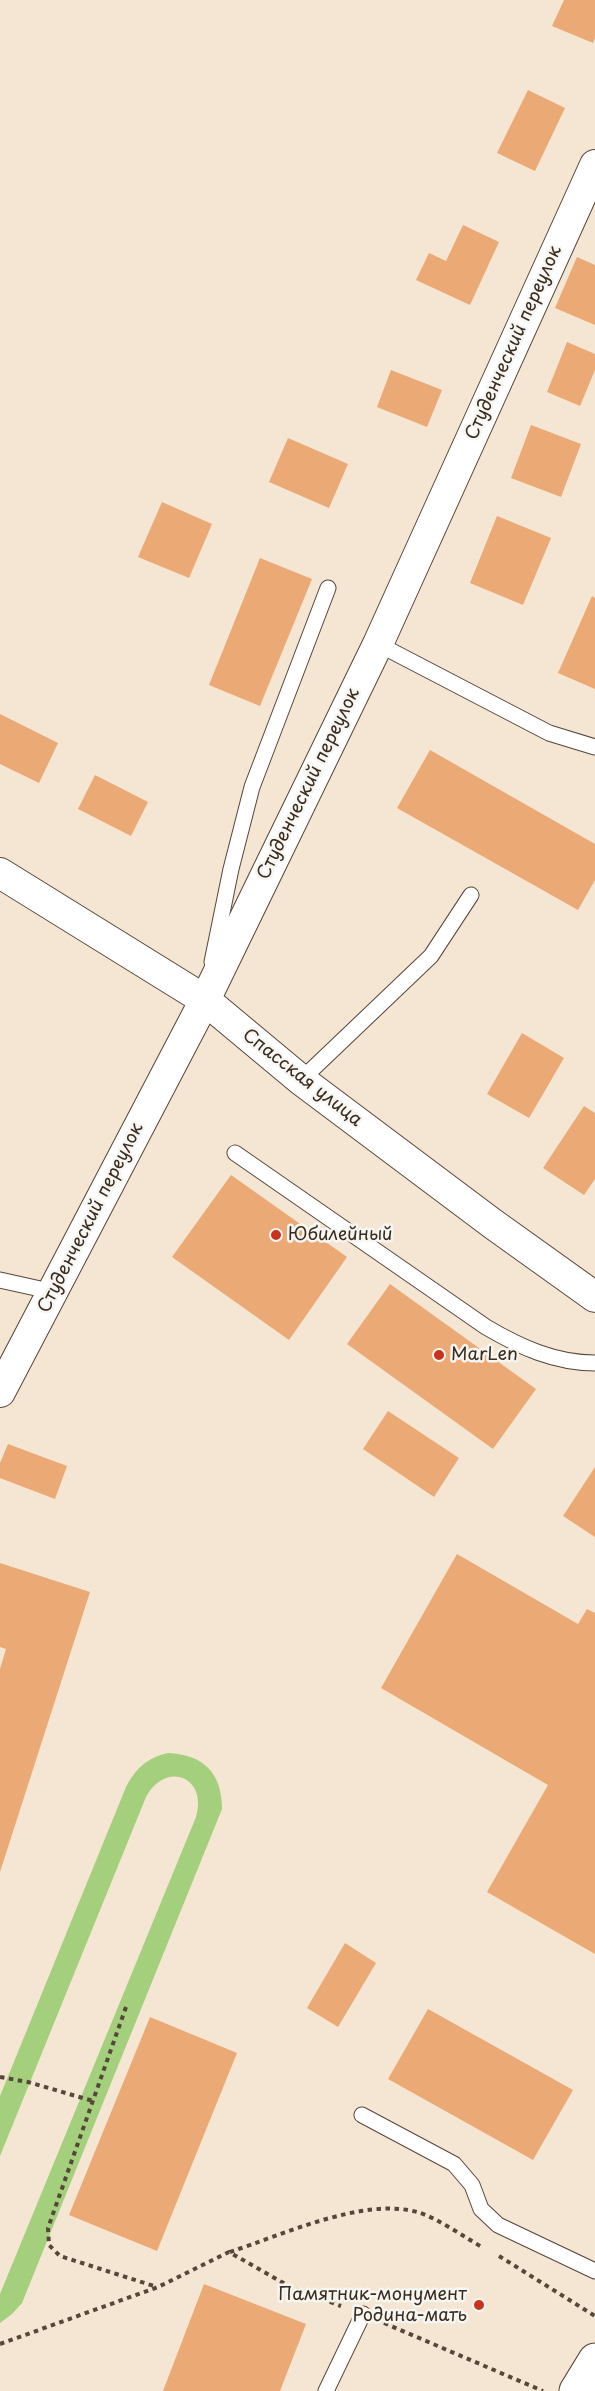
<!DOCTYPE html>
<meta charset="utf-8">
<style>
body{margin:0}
canvas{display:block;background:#f4e6d2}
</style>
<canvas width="595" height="2391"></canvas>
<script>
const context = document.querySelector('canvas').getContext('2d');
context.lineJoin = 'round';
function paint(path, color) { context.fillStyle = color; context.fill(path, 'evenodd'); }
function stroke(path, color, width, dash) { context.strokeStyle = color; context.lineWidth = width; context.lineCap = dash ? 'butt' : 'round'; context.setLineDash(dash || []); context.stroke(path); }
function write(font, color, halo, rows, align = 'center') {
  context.font = font + ' "Playpen Sans",sans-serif'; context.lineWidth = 5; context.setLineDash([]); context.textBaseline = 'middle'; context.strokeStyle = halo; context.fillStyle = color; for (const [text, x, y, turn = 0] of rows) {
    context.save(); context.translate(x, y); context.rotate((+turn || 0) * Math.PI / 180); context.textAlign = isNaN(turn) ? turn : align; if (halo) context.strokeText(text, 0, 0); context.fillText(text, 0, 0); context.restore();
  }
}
paint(new Path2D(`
 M168,1753C204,1755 222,1773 222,1809L22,2303L12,2314L0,2323V2294L196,1817C208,1777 166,1760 146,1797L0,2156V2096L126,1787C136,1768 147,1758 168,1753Z`), '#a4d07d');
paint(new Path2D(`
 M564,0H595V38L593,43L552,26Z
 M528,90L565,108L535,171L497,153Z
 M463,225L499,242L470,305L416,280L429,253L446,261Z
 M577,257L595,265V325L555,308Z
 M567,342L595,354V370L580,406L547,392Z
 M391,370L442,390L427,427L377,407Z
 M531,425L581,444L561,497L511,478Z
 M288,438L348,464L329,508L269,482Z
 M162,502L212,524L189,578L138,557Z
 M497,516L551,538L523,605L470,583Z
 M260,558L312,579L260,706L209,685Z
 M592,596L595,598V689L558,673Z
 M0,714L58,743L39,783L0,764Z
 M430,750L595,844V880L578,910L397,808Z
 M95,775L148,802L131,836L78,809Z
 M522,1033L564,1058L529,1118L487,1094Z
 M584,1106L595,1113V1179L584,1195L543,1168Z
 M231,1175L347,1257L289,1340L172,1257Z
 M390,1284L536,1389L493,1449L347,1344Z
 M388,1411L459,1458L434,1497L363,1449Z
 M8,1444L67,1466L55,1499L0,1478V1463Z
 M595,1467V1537L563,1516Z
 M457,1554L578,1624L587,1609L595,1613V1954L487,1892L548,1785L381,1688Z
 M0,1563L90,1592L0,1872V1669L6,1649L0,1647Z
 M345,1943L376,1963L338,2027L307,2008Z
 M428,2009L573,2090L533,2160L388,2079Z
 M150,2017L237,2053L157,2251L69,2215Z
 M204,2284L306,2324L280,2391H163Z`), '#eba975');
const service = new Path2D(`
 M378,644L549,733L595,747
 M212,962L231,869L252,787L328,588
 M301,1080L431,956L471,895
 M235,1153L486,1327C520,1347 555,1363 595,1363
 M0,1280L54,1292
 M362,2115L454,2164L472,2185L481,2209L498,2225L595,2271
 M326,2391L363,2314`);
const minor = new Path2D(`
 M0,873L205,1000L301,1080L493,1224L595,1297
 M0,1392L205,1000L378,644L595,165`);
const tertiary = new Path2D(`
 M576,2391L595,2360`);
stroke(service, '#574639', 17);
stroke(minor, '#574639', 32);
stroke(tertiary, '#574639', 35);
stroke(new Path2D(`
 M126,2007L48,2228L49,2245L60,2256L157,2287
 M0,2077L28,2082L93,2101
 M230,2252C282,2235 363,2197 417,2212C436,2217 464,2237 482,2247
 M499,2256L595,2316
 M384,2323L543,2391
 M0,2344L158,2287L229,2252L294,2289L341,2306`), '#574639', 4, [4.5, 4.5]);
stroke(service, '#fff', 15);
stroke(minor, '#fff', 30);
stroke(tertiary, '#fff', 33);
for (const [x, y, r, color] of [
 [276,1235,6,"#c8321e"],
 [439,1355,6,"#c8321e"],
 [479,2305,6,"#c8321e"]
]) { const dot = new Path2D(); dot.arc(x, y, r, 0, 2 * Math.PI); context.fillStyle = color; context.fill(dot); stroke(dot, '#f6f6f2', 2); }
write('18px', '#3b2a1e', '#f6f6f2', [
 ["Студенческий переулок",514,343,-66],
 ["Студенческий переулок",309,784,-64],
 ["Спасская улица",302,1078,38],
 ["Студенческий переулок",91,1218,-63]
]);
write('18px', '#3b2a1e', '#f6f6f2', [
 ["Юбилейный",288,1235],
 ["MarLen",451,1355],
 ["Памятник-монумент",467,2295,"right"],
 ["Родина-мать",467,2316,"right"]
], 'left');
</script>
